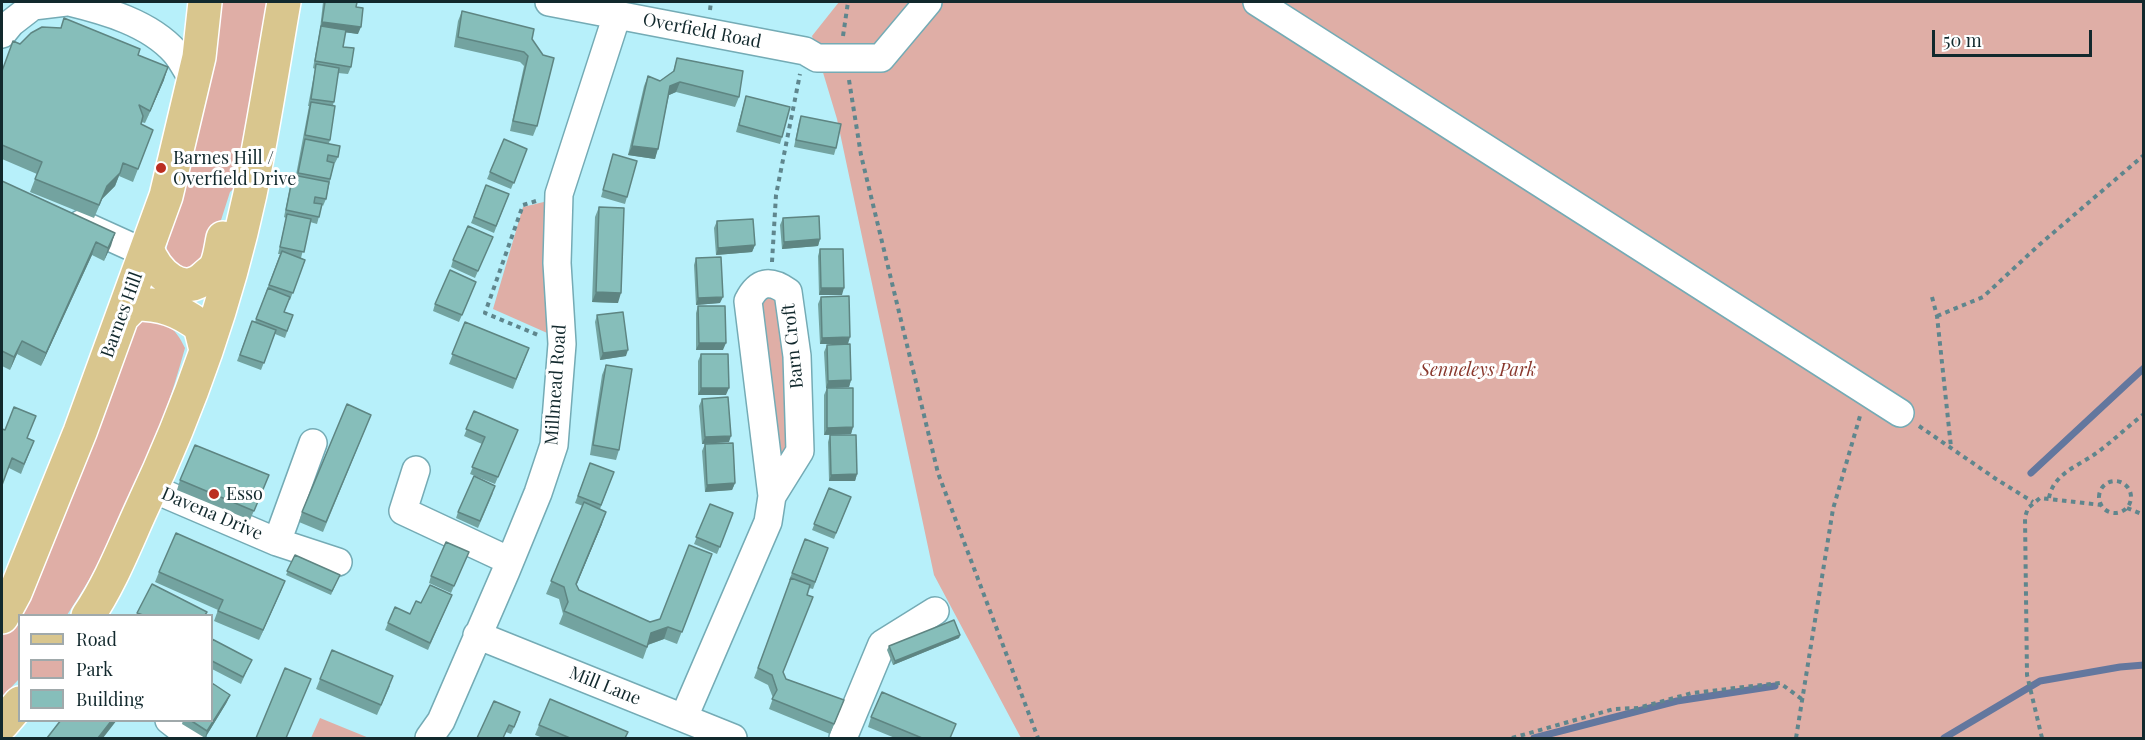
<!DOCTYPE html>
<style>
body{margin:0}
#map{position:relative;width:2145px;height:740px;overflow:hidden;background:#b7f0fa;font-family:"Playfair Display",serif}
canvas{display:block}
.frame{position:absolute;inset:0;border:3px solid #12292d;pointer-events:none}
.legend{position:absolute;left:18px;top:614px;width:195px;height:108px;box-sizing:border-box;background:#fff;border:2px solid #a0a9ab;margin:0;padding:8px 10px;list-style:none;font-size:18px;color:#12292d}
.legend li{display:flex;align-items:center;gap:12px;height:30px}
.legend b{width:30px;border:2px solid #a0a9ab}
.scale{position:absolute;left:1932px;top:30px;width:160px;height:27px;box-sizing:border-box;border:3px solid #12292d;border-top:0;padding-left:8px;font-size:18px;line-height:21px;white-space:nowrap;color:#12292d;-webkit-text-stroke:4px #fff;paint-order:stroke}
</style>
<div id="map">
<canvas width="2145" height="740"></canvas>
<div class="frame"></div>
<ul class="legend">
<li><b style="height:8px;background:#d9c68e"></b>Road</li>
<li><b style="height:16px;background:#dfaea6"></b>Park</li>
<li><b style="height:16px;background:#86beba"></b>Building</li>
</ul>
<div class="scale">50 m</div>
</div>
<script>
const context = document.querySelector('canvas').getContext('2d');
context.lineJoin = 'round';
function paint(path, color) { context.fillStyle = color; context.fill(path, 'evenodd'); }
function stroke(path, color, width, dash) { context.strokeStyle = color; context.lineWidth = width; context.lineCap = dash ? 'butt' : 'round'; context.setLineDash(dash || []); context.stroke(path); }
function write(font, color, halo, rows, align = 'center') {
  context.font = font + ' "Playfair Display",serif'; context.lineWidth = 6; context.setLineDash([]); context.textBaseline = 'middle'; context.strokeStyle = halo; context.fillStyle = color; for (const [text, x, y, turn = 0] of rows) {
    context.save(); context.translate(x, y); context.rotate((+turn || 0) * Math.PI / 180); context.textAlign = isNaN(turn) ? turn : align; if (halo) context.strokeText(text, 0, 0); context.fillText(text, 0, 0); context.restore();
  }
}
paint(new Path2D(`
 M219,2H272L243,180L230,192L207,264L190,273L165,256Z
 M839,2H2143V738H1021L934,575L837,119L812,36Z
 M552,200L554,336L493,309L523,207Z
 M777,285L794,448L773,485L758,290Z
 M143,318C167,324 174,325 185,348C159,442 121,534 67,615L20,616L19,679L2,697V632L127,326Z
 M320,718L369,738H311Z`), '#dfaea6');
stroke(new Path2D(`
 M2031,473L2144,368
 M1534,738L1677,701L1775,686
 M1944,738L2040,681L2120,667L2144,665`), '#63779e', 7);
const minor = new Path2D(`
 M69,2C106,11 149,23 175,52C182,60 187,71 193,80
 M549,2L805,51L817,58H881L928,2
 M1257,2L1900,413
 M2,34L11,23L33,6L66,2
 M81,224L145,253
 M416,470L403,511L510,561
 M151,488L277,542L313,443
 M277,542L338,562
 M477,635L733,738
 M684,717L768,522L772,496L748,301C758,281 770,279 788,292L797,356L800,451L772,496
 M169,720L192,738
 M429,738L441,721L506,571L538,493L554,445L562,344L557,263L559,194L617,15
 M843,738L882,644L935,611`);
const major = new Path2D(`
 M147,248C155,273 183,299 206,276C209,273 214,270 216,266C220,258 221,247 223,238
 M122,317L135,304C161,304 179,310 200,326L206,350
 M88,616C110,584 125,545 141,510C188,411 227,301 250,194C263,130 273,65 284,2
 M2,617L15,593L80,432L166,196L199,57L205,2
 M2,724L20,703`);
stroke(minor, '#74abb5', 30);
stroke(major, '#fff', 36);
stroke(new Path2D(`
 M710,10L711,2
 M843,36L848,2
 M849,80L861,155L938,473L1038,738
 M536,201L523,205L485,313L538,335
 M772,262L776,195L800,74
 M1932,297L1937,316L1951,447
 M1937,316L1983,297L2039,245L2144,155
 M1919,426L1996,479L2033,502
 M2099 497a16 16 0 1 1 32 0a16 16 0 1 1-32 0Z
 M2049,498C2053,474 2078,466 2095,454C2112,442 2127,427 2144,414
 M2127,508L2144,515
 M1512,738L1614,709L1638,708L1692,693L1780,683L1803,700
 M1796,738L1833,509L1860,416
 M2042,738L2027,675L2025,517L2028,508L2040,498L2101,505`), '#5f868d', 4, [4.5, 4.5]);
stroke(minor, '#fff', 27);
stroke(major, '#d9c68e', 33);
paint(new Path2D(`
 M323,2H357L356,7L358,34L345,32L343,47L351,67L348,74L338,73L333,106L330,140L329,143L338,157L335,163H334L326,199L323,206L322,205L317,224L310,222L301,258L305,260L290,300H289L284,312L293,315L285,338L275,334L261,370L237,361L252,321L255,322L280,254H278L286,218L284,217L291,182L293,175H296L309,106H308L315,69L313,68L320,29Z
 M462,11L532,39L537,126L533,136L510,131L524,66L520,62L454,47L458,21Z
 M20,44L138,55L164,80L145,123L141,122V124L153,130L133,182L119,176L115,186L102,199L94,218L30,192L37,174L2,159V71Z
 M677,58L739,97L735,107L676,92L669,95L655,159L628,155L644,86L648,76L660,81L673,72Z
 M746,96L782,137L780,144L736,132Z
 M801,116L836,148L834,155L794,147L799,122Z
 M504,139L527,149L511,189L487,179Z
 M613,154L627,197L625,204L601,197Z
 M2,181L115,233L104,261L92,255L41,366L17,354L10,370L2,366Z
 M486,185L509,194L494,233L471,223Z
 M599,207L618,303L592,302L595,217Z
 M783,218L820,239L818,246L782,249L780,225Z
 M717,221L755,245L752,252L716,255L714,228Z
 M490,243L475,278L451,267L453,260Z
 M820,249L842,295H819L818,256Z
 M696,258L720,303L696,305L694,265Z
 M476,282L459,322L433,311L435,304Z
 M821,297L848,344H820L818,304Z
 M698,306L723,350H696V313Z
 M597,315L626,356L600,360L595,322Z
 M465,322L529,348L513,389L449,364Z
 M827,345L851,380L849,387L826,388L824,352Z
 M701,354L726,395H698V361Z
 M606,365L619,450L616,460L590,455L602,375Z
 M827,388L853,427L851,434L824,435V395Z
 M702,399L729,442L702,444L699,406Z
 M474,411L518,430L495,484L470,474L482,444L464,436Z
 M367,425L323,532L299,522L302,512Z
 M2,429L34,441L21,474L9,468Z
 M830,435L857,474L855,481H829L828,442Z
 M705,444L735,483L732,490L705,492L702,451Z
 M590,463L614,472L600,509L602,524L576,585L579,590L650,622L660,619L712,554L677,644L664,639L648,645L643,659L559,624L563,614L559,599L546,594L583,506L575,503Z
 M269,475L250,520L177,490L180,480Z
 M829,488L851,497L834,539L812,530Z
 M493,493L478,528L456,518L458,512Z
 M710,504L733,513L717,554L694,544Z
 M828,548L813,589L809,588L783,672L786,679L844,700L830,734L769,709L773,698L768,685L754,678L791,581L789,580L792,573Z
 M469,552L451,593L429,583L431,576Z
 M295,555L340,575L331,595L286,575Z
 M159,572L285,581L259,640L214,621L218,610L155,582Z
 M452,595L428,650L385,630L388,623L410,614L421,603Z
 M960,635L959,638L893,665L887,650L889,646Z
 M212,639L249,666L241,684L212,669Z
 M320,679L390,686L377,715L316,689Z
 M227,702L205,738L182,724L183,720H212Z
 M871,717L956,724L950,738H895L868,727Z
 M518,719L511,734L506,732L477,738Z
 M539,725L626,738H543L535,735Z`), '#73a3a0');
paint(new Path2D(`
 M322,22L361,27L358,34L320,29Z
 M168,67L164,80L145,123L150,111Z
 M680,82L676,92L667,96L670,86Z
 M632,146L658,149L655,159L628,155Z
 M120,173L115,186L102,199L94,218L107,186Z
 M115,233L111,246L104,261L108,248Z
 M820,239L818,246L782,249L784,242Z
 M96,242L92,255L41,366L46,353Z
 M755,245L752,252L716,255L718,248Z
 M821,288H844L842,295H819Z
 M596,292L621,293L618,303L592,302Z
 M723,297L720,303L696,305L698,298Z
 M850,337L848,344H820L822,338Z
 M22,341L17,354L10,370L14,357Z
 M699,343H726L723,350H696Z
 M628,350L626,356L600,360L603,353Z
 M851,380L849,387L826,388L828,381Z
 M701,388H729L726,395H698Z
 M853,427L851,434L824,435L827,428Z
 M731,436L729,442L702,444L705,437Z
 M857,474L855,481H829L831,475Z
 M735,483L732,490L705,492L707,485Z
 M606,512L602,524L572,596L576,584Z
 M285,581L281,591L259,640L263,630Z
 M668,627L664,639L647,645L651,633Z
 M960,635L959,638L893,665L895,661Z
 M230,695L227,702L205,738L207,731Z
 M112,720H117L103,738H98Z`), '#5e8582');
const building = new Path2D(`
 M325,2H357L356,7L363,8L361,27L322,22Z
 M462,11L534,29L532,39L543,55L554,58L537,126L513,121L528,56L524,52L458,37Z
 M64,18L140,49L138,55L168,67L150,111L139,105L143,116L141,124L153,130L138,169L123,163L120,173L107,186L99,205L35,179L42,162L2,145V71L13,41L20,44L31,33L42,27L61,28Z
 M321,26L346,30L343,47L354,48L351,67L315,61Z
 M677,58L743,71L739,97L680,82L670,86L658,149L632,146L648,76L660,81L674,71Z
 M316,64L339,68L334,102L311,99Z
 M746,96L790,107L782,137L739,125Z
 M311,102L335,106L330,140L305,135Z
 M801,116L841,124L836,148L796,140Z
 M305,139L340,146L338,157L328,155L327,161L334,163L330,179L298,173Z
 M504,139L527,149L514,183L490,172Z
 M613,154L637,161L627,197L603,190Z
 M293,175L329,182L326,199L315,197L314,203L322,204L319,217L286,210Z
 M2,181L115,233L108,248L96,242L46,353L22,341L14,357L2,351Z
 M486,185L509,194L496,226L474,217Z
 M599,207L624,208L621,293L596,292Z
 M287,214L311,219L304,252L280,247Z
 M819,216L820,239L784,242L783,218Z
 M753,219L755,245L718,248L717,221Z
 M468,226L493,237L478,271L453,260Z
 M820,249H843L844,288H821Z
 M282,251L305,260L293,293L269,285Z
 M721,257L723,297L698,298L696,258Z
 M450,270L476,282L462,315L435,304Z
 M268,288L290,297L284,312L293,315L287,331L256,319Z
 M849,296L850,337L822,338L821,297Z
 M698,306H725L726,343H699Z
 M623,312L628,350L603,353L597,315Z
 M252,321L276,330L264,363L240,355Z
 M465,322L529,348L516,379L452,354Z
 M850,344L851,380L828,381L827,345Z
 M701,354H728L729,388H701Z
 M606,365L632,369L619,450L593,445Z
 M827,388H853V427L827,428Z
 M728,397L731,436L705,437L702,399Z
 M347,404L371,415L326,522L302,512Z
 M14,407L36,416L27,438L34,441L24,464L12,458L2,485V429L5,430Z
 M474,411L518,430L498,477L472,467L485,437L466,429Z
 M830,435H856L857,474L831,475Z
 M733,443L735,483L707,485L705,444Z
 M195,445L269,475L254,511L180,480Z
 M590,463L614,472L601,505L578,496Z
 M474,476L495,486L480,521L458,512Z
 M829,488L851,497L836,533L814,524Z
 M584,502L606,512L576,584L579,590L650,622L660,619L689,545L712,554L682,632L668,627L651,633L647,647L564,611L568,602L564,587L551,581Z
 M710,504L733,513L720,547L696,537Z
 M176,533L285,581L263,630L218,611L223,600L159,572Z
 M805,539L828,548L815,582L792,573Z
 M446,542L469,552L454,586L431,576Z
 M295,555L340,575L332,591L287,571Z
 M791,578L810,585L807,595L813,597L783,672L786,679L844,700L834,724L772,699L777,690L772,675L758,668Z
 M152,584L207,612L205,615H143L137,613Z
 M430,585L452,595L430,643L388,623L395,607L410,614L416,601L421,603Z
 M954,620L960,635L895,661L889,646Z
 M212,639L252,660L243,677L212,661Z
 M332,650L393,676L381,705L320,679Z
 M285,668L311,679L286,738H256Z
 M212,683L230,695L207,731L190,720H212Z
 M882,692L956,724L950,738H922L871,717Z
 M550,699L628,732L625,738H570L539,725Z
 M494,701L520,712L514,727L509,725L503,738H477Z
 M61,720H112L98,738H47Z`);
paint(building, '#86beba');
stroke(building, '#5e8582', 1.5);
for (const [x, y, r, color] of [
 [161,168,6,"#bb2e21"],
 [214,494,6,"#bb2e21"]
]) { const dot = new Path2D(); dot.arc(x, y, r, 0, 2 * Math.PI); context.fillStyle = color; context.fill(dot); stroke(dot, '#fff', 2); }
write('18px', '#12292d', '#fff', [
 ["Overfield Road",702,31,11],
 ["Barnes Hill",122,315,-70],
 ["Barn Croft",793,346,-96],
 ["Millmead Road",556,385,-86],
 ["Davena Drive",212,514,23],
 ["Mill Lane",605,686,22]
]);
write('18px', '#12292d', '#fff', [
 ["Barnes Hill /",173,158],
 ["Overfield Drive",173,179],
 ["Esso",226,494]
], 'left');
write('italic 18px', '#89382d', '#fff', [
 ["Senneleys Park",1478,370]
]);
</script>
